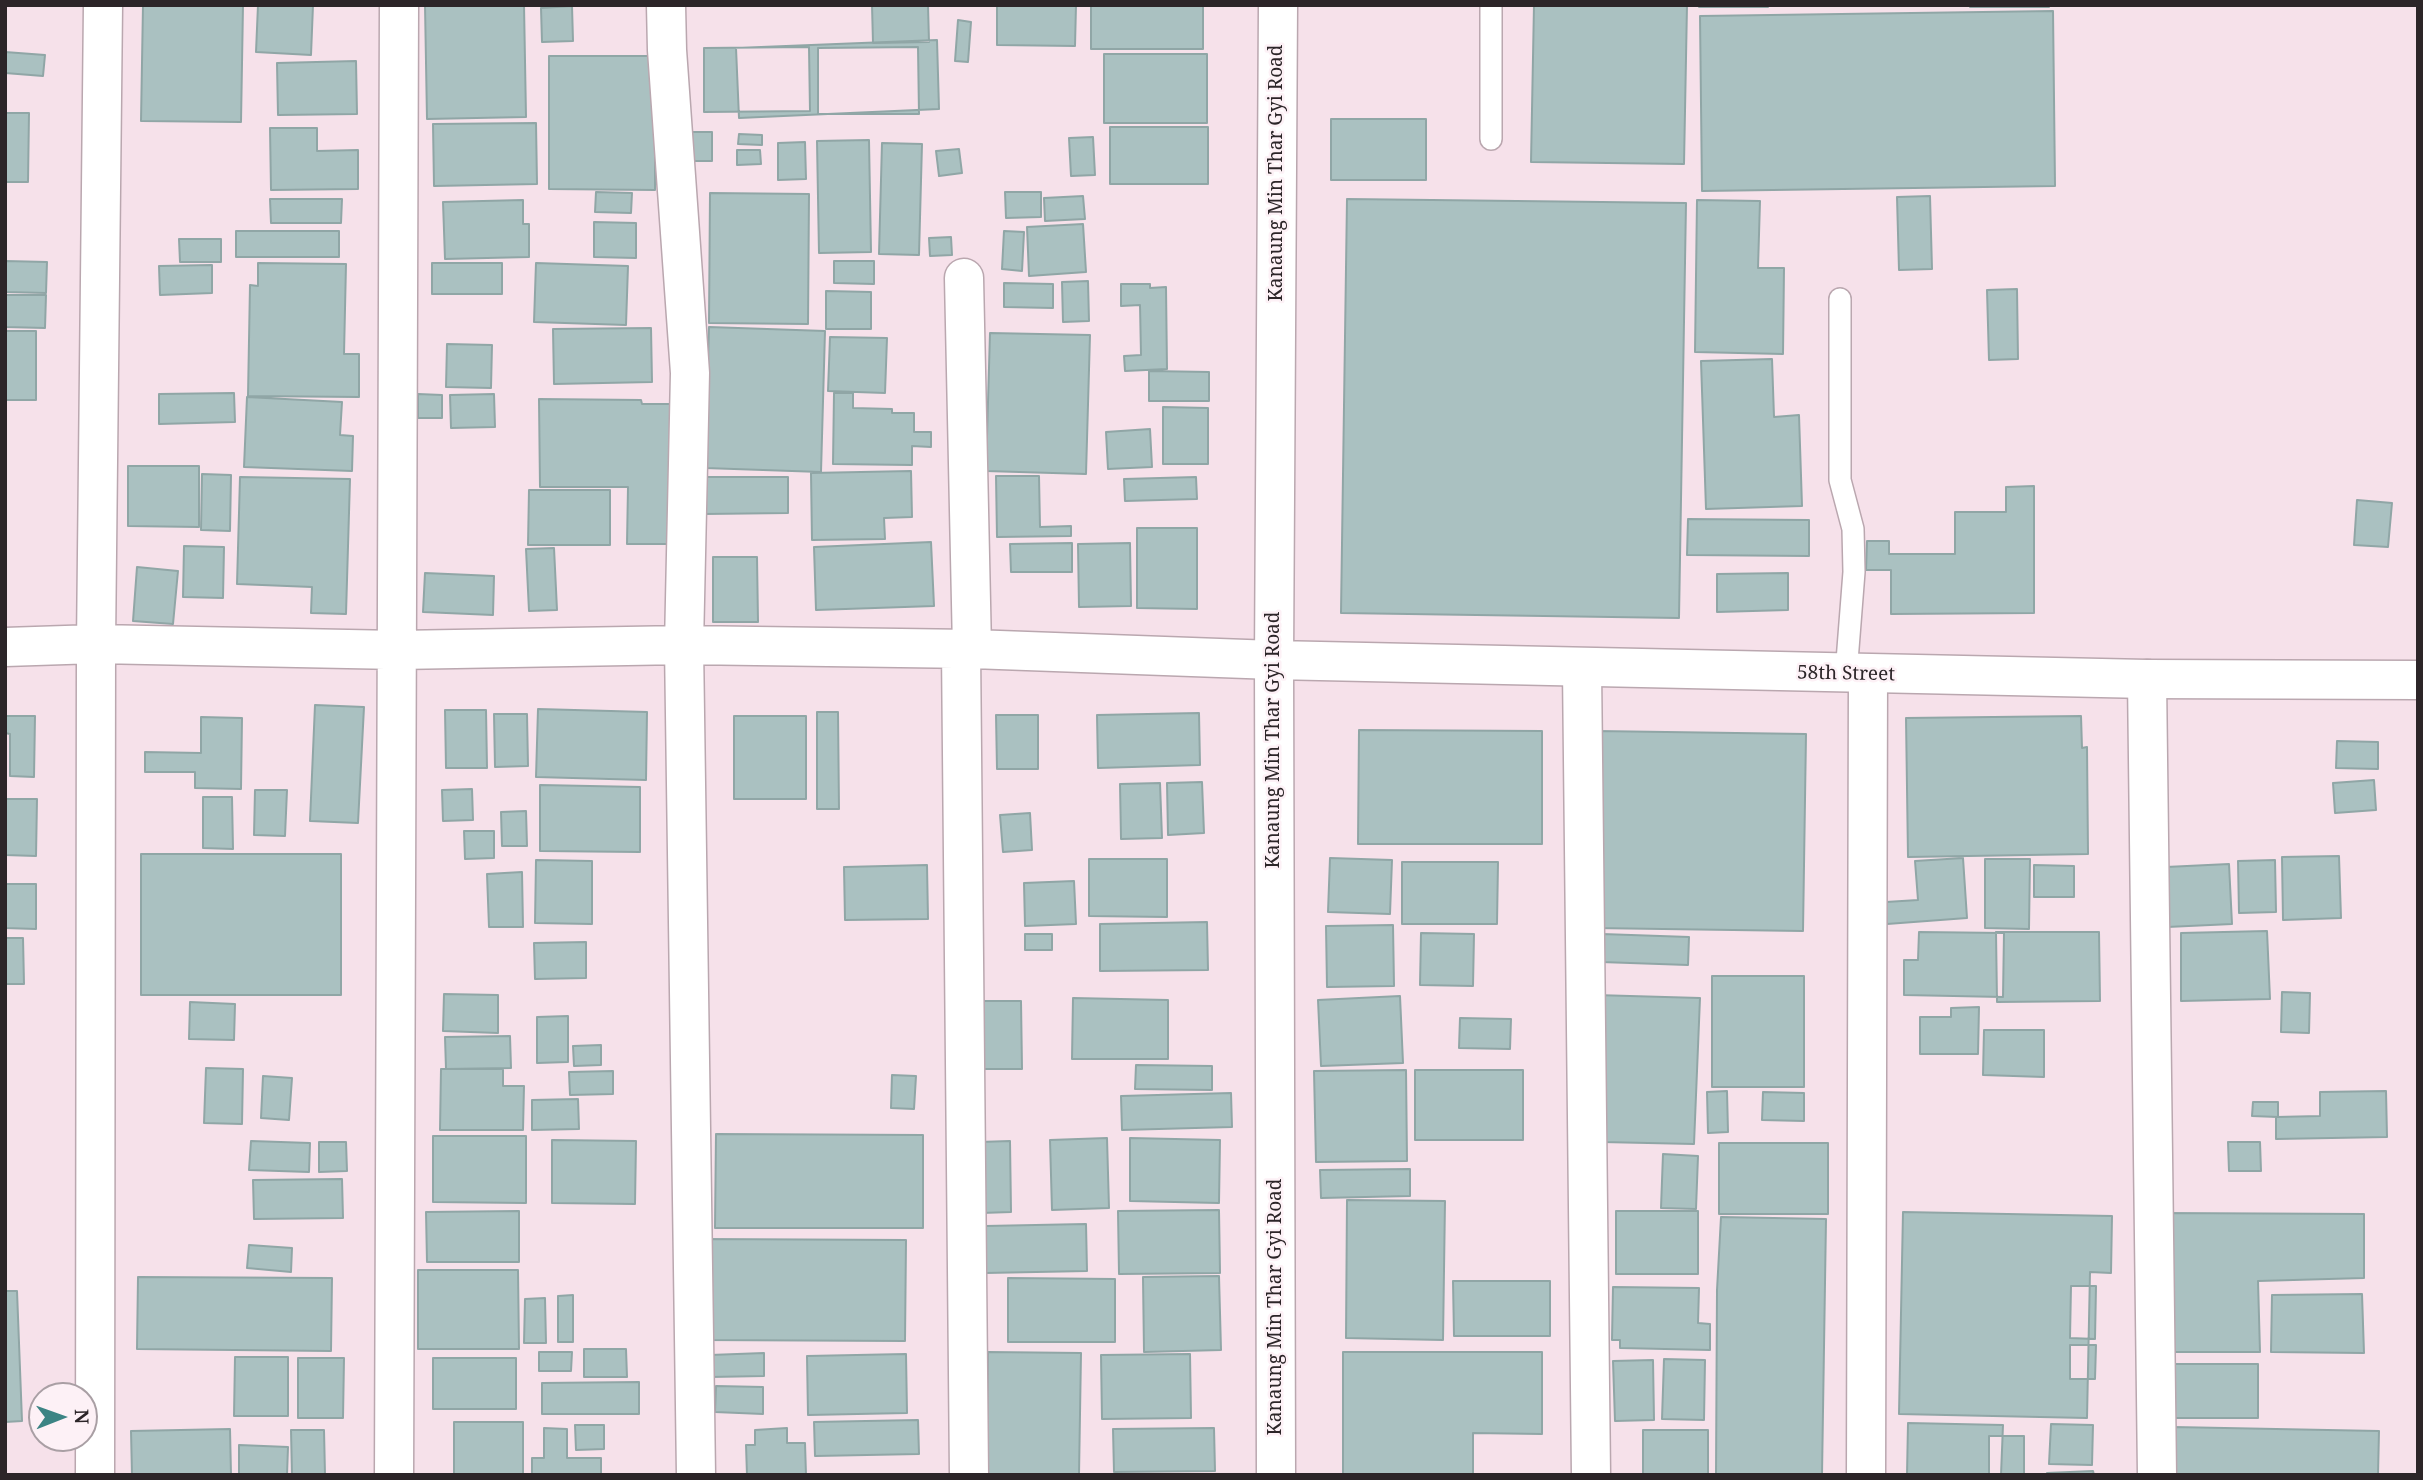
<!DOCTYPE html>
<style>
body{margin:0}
#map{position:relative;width:2423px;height:1480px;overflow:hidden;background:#f6e1ea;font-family:"Noto Serif",serif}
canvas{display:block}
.frame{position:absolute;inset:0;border:7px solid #2c2528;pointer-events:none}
.north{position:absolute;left:28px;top:1382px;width:70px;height:70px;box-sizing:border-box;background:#fdf1f6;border:2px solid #a99fa4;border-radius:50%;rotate:89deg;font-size:19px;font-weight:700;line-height:28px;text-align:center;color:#2c2528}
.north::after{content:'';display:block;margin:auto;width:24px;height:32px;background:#3c8484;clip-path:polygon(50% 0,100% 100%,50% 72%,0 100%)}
</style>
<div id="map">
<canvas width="2423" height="1480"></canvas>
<div class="frame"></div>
<div class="north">N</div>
</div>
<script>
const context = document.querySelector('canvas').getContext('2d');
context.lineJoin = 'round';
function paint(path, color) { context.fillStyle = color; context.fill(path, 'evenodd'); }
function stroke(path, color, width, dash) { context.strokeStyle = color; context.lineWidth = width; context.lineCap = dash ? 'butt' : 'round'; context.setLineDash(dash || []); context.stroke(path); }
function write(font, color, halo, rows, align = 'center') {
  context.font = font + ' "Noto Serif",serif'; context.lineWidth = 5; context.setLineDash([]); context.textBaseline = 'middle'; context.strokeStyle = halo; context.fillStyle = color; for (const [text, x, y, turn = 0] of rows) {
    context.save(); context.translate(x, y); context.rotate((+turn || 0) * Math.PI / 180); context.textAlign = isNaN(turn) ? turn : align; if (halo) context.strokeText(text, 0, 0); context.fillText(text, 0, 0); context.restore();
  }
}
const building = new Path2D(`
 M143,5H243L241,122L141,121Z
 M258,5H313L311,55L256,52Z
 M425,5H524L526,117L427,119Z
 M872,5H928L929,42L873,43Z
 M997,5H1076L1075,46L997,45Z
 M1091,5H1203V49H1091Z
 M1534,5H1687L1684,164L1531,162Z
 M1699,5H1768V7H1699Z
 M1970,5H2049V7H1970Z
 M572,6L573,41L542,42L541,8Z
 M2053,11L2055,186L1702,191L1700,16Z
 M958,20L971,22L968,62L955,61Z
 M937,40L939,109L739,118L736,48Z
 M809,47L810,111L704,112V48Z
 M918,47L919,114H818V48Z
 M5,52L45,55L43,76L5,73Z
 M1104,54H1207V123H1104Z
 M549,56H655V190L549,189Z
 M356,61L357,114L278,115L277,63Z
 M5,113H29L28,182H5Z
 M1331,119H1426V180H1331Z
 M536,123L537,184L434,186L433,124Z
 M1110,127H1208V184H1110Z
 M270,128H317V151L358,150V189L271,190Z
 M683,132H712V161H683Z
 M739,134L762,135V145L738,144Z
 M1093,137L1095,175L1071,176L1069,138Z
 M869,140L871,252L819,253L817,141Z
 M805,142L806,179L778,180V143Z
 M882,143L922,144L919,255L879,254Z
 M959,149L962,173L939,176L936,151Z
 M737,150H760L761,164L737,165Z
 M596,192L632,193L631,213L595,212Z
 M1005,192H1041V217L1006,218Z
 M710,193L809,194L808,324L709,323Z
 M1083,196L1085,219L1045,221L1044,198Z
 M1930,196L1932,269L1899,270L1897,197Z
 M270,199H342L341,223H271Z
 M1347,199L1686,203L1679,618L1341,613Z
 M523,200V224H529V257L445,259L443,202Z
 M1697,200L1760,201L1758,268H1784L1783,354L1695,352Z
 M594,222L636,223V258L594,257Z
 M1083,224L1086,272L1029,276L1027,227Z
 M236,231H339V257H236Z
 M1004,231L1024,232L1022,271L1002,269Z
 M951,237L952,255L930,256L929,238Z
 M179,239H221V262H180Z
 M5,261L47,262L46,293L5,292Z
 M834,261H874V284L834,283Z
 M258,263L346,264L344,354H359V397L248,396L250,285L258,286Z
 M432,263H502V294H432Z
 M536,263L628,266L626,325L534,322Z
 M212,265V293L160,295L159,266Z
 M1088,281L1089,321L1063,322L1062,282Z
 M1004,283L1053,284V308L1004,307Z
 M1121,284H1150V288L1166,287L1167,369L1125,371L1124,356L1141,355L1140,305L1121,306Z
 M2017,289L2018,359L1989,360L1987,290Z
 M826,291L871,292V329H826Z
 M5,295H46L45,328L5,327Z
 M709,327L825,331L821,472L705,468Z
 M651,328L652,382L554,384L553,329Z
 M5,331H36V400H5Z
 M990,333L1090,335L1086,474L986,471Z
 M830,337L887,338L885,393L828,391Z
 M447,344L492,345L491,388L446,387Z
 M1772,359L1774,417L1799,415L1802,506L1706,509L1701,361Z
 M1149,371L1209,372V401H1149Z
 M234,393L235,422L159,424V394Z
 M834,393H853V408L892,409V413H914V432H931V447L912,446V465L833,464Z
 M418,394L442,395V418H418Z
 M494,394L495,427L451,428L450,395Z
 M247,397L342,402L340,435L353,436L352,471L244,467Z
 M539,399L641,400L642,404H673L672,544H627L628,487H540Z
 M1163,407L1208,408V464H1163Z
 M1150,429L1152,467L1108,469L1106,432Z
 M128,466H199V527L128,526Z
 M911,471L912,517L884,518L885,539L812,540L811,473Z
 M202,474L231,475L230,531L201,530Z
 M996,476H1039L1040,527L1071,526V536L997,537Z
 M240,477L350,479L346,614L311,613L312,587L237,584Z
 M704,477H788V513L704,514Z
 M1196,477L1197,499L1125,501L1124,479Z
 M2034,486V613L1891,614V570H1866L1867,541H1889V554H1955V512H2006V487Z
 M529,490H610V545H528Z
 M2357,500L2392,503L2388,547L2354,545Z
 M1688,519L1809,520V556L1687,555Z
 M1137,528H1197V609L1137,608Z
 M931,542L934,606L816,610L814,547Z
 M1072,543V572H1011L1010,544Z
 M1130,543L1131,606L1079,607L1078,544Z
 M184,546L224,547L223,598L183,597Z
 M554,548L557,610L529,611L526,549Z
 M713,557H757L758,622H713Z
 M137,567L178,571L173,624L133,621Z
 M425,573L494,576L493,615L423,612Z
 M1788,573V610L1717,612V574Z
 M315,705L364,707L358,823L310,821Z
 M538,709L647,712L646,780L536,777Z
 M445,710H486L487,768H446Z
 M817,712H838L839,809H817Z
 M1199,713L1200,765L1098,768L1097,715Z
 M494,714H527L528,766L495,767Z
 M996,715H1038V769H997Z
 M5,716H35L34,777L10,776V734L5,733Z
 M734,716H806V799H734Z
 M2081,716L2082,748L2087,747L2088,854L1908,857L1906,718Z
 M201,717L242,718L241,789L195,788V772H145V752L201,753Z
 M1359,730L1542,731V844H1358Z
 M1596,731L1806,734L1803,931L1593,928Z
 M2337,741L2378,742V769L2336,768Z
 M2374,780L2376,810L2335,813L2333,783Z
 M1202,782L1204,833L1168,835L1167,783Z
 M1160,783L1162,838L1121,839L1120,784Z
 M540,785L640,787V852L540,851Z
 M472,789L473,820L443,821L442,790Z
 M255,790H287L285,836L254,835Z
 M203,797H232L233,849L203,848Z
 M5,799H37L36,856L5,855Z
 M526,811L527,846H502L501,812Z
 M1030,813L1032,850L1003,852L1000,815Z
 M464,831H494V858L465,859Z
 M141,854H341V995H141Z
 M2339,856L2341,918L2283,920L2282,857Z
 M1330,858L1392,860L1390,914L1328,912Z
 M1963,858L1967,918L1887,924L1886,902L1918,900L1915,861Z
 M1089,859H1167V917L1089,916Z
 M1985,859H2030L2029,929L1985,928Z
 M536,860L592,861V924L535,923Z
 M2275,860L2276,912L2239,913L2238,861Z
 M1402,862H1498L1497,924H1402Z
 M2229,864L2232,924L2167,927L2166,867Z
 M927,865L928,919L845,920L844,867Z
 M2034,865L2074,866V897H2034Z
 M522,872L523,927H489L487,874Z
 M1074,881L1076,924L1025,926L1024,883Z
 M5,884H36V929L5,928Z
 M1207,922L1208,970L1100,971V924Z
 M1393,925L1394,986L1327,987L1326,926Z
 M2267,931L2270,999L2181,1001V933Z
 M1919,932L2004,933L2003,997L1904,995V960H1918Z
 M1996,932H2099L2100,1001L1997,1002Z
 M1421,933L1474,934L1473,986L1420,985Z
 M1025,934H1052V950H1025Z
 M1602,934L1689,937L1688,965L1601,962Z
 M5,938H23L24,984H5Z
 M586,942V978L535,979L534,943Z
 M1712,976H1804V1087H1712Z
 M2282,992L2310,993L2309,1033L2281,1032Z
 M444,994L498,995V1033L443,1031Z
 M1595,995L1700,998L1694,1144L1602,1142Z
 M1400,996L1403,1063L1321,1066L1318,1000Z
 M1073,998L1168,1000V1059H1072Z
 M975,1001H1021L1022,1069H975Z
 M190,1002L235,1004L234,1040L189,1039Z
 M1979,1007L1978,1054H1920V1017H1951V1008Z
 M568,1016V1062L537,1063V1017Z
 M1460,1018L1511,1019L1510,1049L1459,1048Z
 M1984,1030H2044V1077L1983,1075Z
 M510,1036L511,1068L446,1069L445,1037Z
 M601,1045V1065L574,1066L573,1046Z
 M1136,1065L1212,1066V1090L1135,1089Z
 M206,1068L243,1069L242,1124L204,1123Z
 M441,1069H503V1086H524L523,1130H440Z
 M1406,1070L1407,1161L1316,1162L1314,1071Z
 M1415,1070H1523V1140H1415Z
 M613,1071V1094L570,1095L569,1072Z
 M892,1075L916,1076L914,1109L891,1108Z
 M263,1076L292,1078L289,1120L261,1118Z
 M1727,1091L1728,1132L1708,1133L1707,1092Z
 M2386,1091L2387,1137L2276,1139V1117L2320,1116V1092Z
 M1763,1092L1804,1093V1121L1762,1120Z
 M1231,1093L1232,1127L1122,1130L1121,1096Z
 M578,1099L579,1129L532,1130V1100Z
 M2253,1102H2278V1117L2252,1116Z
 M716,1134L923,1135V1228H715Z
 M433,1136H526V1203L433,1202Z
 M1107,1138L1109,1208L1052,1210L1050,1140Z
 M1130,1138L1220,1140L1219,1203L1130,1201Z
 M552,1140L636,1141L635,1204L552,1203Z
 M251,1141L310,1143L309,1172L249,1170Z
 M1010,1141L1011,1212L981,1213L979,1142Z
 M319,1142H346L347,1171L319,1172Z
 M2228,1142H2260L2261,1171H2229Z
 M1719,1143H1828V1214H1719Z
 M1663,1154L1698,1156L1696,1209L1661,1208Z
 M1410,1169V1196L1321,1198L1320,1170Z
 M342,1179L343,1218L254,1219L253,1180Z
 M1347,1200L1445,1201L1443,1340L1346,1338Z
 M1219,1210L1220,1273L1119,1274L1118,1211Z
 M519,1211V1262H427L426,1212Z
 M1616,1211H1698V1274H1616Z
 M1903,1212L2112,1216L2111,1273L2090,1272L2087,1418L1899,1414Z
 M2161,1213L2364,1214V1278L2258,1281L2260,1352H2162Z
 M1721,1217L1826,1219L1822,1475H1716L1717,1290Z
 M1086,1224L1087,1271L985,1273V1226Z
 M701,1239L906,1240L905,1341L701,1340Z
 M249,1245L292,1248L291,1272L247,1268Z
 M418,1270H518L519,1349H418Z
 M1219,1276L1221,1350L1144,1352L1143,1277Z
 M138,1277L332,1278L331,1351L137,1349Z
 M1008,1278L1115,1279V1342H1008Z
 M1453,1281H1550V1336H1454Z
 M2071,1286H2096L2095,1339L2070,1338Z
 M1613,1287L1699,1288L1698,1323L1710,1324V1350L1620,1348V1340H1612Z
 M5,1291H17L22,1421L5,1422Z
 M2362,1294L2364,1353L2271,1352L2272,1295Z
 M573,1295V1342H558V1296Z
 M545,1298L546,1343H524L525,1299Z
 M2070,1345H2096L2095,1379H2070Z
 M584,1349H626L627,1377H584Z
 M539,1352H572L571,1371H539Z
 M988,1352L1081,1353L1079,1475H987Z
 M1343,1352H1542V1434L1473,1433V1475H1343Z
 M764,1353V1376L710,1377V1355Z
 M906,1354L907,1413L808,1415L807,1356Z
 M1190,1354L1191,1418L1102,1419L1101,1355Z
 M235,1357H288V1416H234Z
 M298,1358H344L343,1418H298Z
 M433,1358H516V1409H433Z
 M1664,1359L1705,1360L1704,1420L1662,1419Z
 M1653,1360L1654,1420L1615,1421L1613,1361Z
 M2168,1364H2258V1418H2167Z
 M639,1382V1414H542V1383Z
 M716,1386L763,1387V1414L715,1412Z
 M918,1420L919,1454L815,1456L814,1422Z
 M454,1422H523V1475H454Z
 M1908,1423L2003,1425L2001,1475H1907Z
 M2051,1424L2093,1425L2092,1465L2049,1464Z
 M575,1425H604V1449L576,1450Z
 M2173,1427L2379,1431L2378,1475H2172Z
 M544,1428L567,1429V1458H601V1475H532V1458H544Z
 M787,1428V1443H805L806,1475H747L746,1445H755V1430Z
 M1214,1428L1215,1471L1114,1472L1113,1429Z
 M230,1429L231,1475H132L131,1431Z
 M291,1430H324L325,1475H292Z
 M1643,1430H1708V1475H1643Z
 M1989,1436H2024V1475H1989Z
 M239,1445L288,1447L287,1475H239Z
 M2093,1471L2094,1475H2047V1473Z`);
paint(building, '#aac1c1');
stroke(building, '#90a6a6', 2);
const lane = new Path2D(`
 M1491,5V139
 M1840,299V480L1853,529L1854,572L1846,674`);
const street = new Path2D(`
 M666,5L667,50L690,373L684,645L696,1475
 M964,278L972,649
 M5,647L96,644L398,650L684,645L972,649L1274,660
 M961,649L969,1475
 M1582,669L1591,1475
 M2147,679L2157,1475
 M95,1475L96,644L103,5
 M394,1475L399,5
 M1866,1475L1868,674`);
const secondary = new Path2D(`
 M1274,660L2147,679L2418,680
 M1276,1475L1274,660L1278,5`);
stroke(lane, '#baa7af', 24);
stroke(street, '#baa7af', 41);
stroke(secondary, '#baa7af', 41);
stroke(lane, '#fff', 21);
stroke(street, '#fff', 38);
stroke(secondary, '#fff', 38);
write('19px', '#2c2528', '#fdf1f6', [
 ["Kanaung Min Thar Gyi Road",1277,173,-90],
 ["58th Street",1846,674,1],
 ["Kanaung Min Thar Gyi Road",1274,740,-90],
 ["Kanaung Min Thar Gyi Road",1276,1307,-90]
]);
</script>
